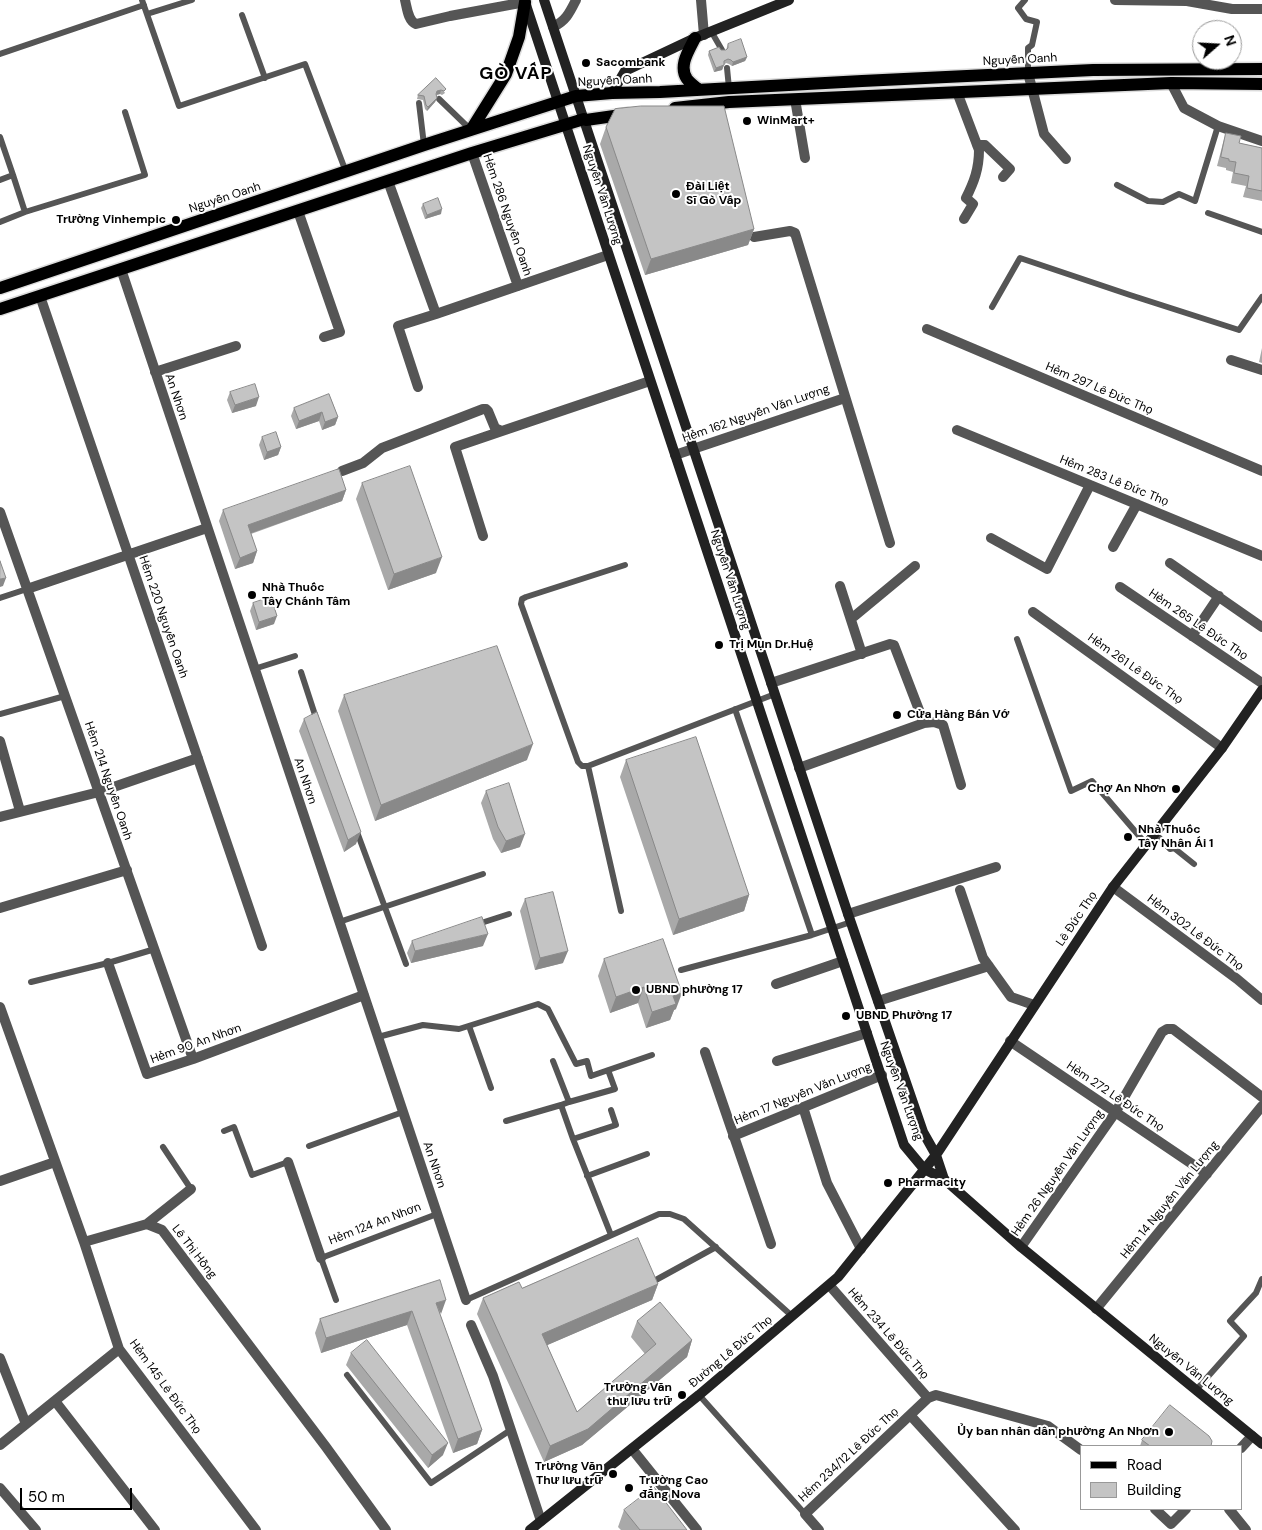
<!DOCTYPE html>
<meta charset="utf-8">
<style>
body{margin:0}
#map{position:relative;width:1262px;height:1530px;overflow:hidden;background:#fff;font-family:"DM Sans",sans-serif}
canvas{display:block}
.legend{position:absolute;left:1080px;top:1445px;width:162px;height:65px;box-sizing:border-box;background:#fff;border:1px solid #999;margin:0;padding:6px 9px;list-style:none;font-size:15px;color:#000}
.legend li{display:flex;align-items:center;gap:10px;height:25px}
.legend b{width:25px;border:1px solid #999}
.north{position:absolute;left:1192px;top:20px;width:50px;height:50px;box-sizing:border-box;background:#fff;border:1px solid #999;border-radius:50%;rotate:71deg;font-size:14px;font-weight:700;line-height:20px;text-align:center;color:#000}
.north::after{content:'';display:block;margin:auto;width:18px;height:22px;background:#000;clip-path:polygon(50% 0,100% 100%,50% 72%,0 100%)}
.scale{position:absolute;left:20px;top:1488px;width:112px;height:22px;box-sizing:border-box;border:2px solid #000;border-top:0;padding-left:6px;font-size:15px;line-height:18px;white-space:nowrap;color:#000;-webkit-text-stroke:4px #fff;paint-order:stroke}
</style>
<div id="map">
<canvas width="1262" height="1530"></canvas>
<ul class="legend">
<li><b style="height:6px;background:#000"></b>Road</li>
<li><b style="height:14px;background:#c4c4c4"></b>Building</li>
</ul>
<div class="north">N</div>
<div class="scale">50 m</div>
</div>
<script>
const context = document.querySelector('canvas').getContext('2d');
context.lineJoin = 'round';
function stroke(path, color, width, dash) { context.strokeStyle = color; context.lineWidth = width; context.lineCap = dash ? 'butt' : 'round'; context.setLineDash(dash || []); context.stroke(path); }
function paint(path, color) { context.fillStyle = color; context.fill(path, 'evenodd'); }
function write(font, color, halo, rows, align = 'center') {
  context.font = font + ' "DM Sans",sans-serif'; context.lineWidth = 4; context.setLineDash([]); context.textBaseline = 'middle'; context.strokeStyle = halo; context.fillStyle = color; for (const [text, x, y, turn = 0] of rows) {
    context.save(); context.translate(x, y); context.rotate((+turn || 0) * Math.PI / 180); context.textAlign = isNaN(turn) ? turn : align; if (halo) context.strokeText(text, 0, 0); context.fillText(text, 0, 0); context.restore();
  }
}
const primary = new Path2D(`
 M695,38C689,50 678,66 687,79C690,83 696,87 699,90
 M675,108L729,102L1171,83L1262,84
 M471,130L506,74L519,37L525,2
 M0,288L424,145L576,96L612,93L660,92L862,81L1093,70L1262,69
 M0,309L472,153L584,119L586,120L628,114`);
stroke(primary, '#dbdbdb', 15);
stroke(new Path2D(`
 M142,0L179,106L305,64L346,172
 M1025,0L1018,8L1026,19L1037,22L1032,45L1028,48V73
 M147,14L192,0
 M242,15L265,78
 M711,31L722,50
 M0,54L144,5
 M727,68L729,88
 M439,99L471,130
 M419,103L424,145
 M0,137L13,175L0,180
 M13,175L25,212
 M1117,185L1148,201L1163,202L1179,194L1195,201L1218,126
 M1208,213L1262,232
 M0,222L25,212L145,175L125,112
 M992,307L1020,258L1130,295L1239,330L1262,297
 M625,565L526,597L522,599L521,604L578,762L582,766H588L775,694
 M0,598L27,589
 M1017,639L1071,791L1092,781L1146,844
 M254,669L295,656
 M301,672L317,721
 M735,709L812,935
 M0,714L65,696
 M588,766L621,911
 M357,832L406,964
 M1154,832L1170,849L1174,848L1194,864
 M339,922L483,874
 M478,924L509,914
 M681,970L812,935L851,922
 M31,982L108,963L155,949
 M469,1026L491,1088
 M378,1037L423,1025L459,1029L538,1004L548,1009L576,1064L587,1061L591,1076L652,1055
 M553,1061L569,1102L561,1105L573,1139L611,1235
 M569,1102L615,1089L608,1070
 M506,1121L561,1105
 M224,1131L234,1127L252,1175L288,1162
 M573,1139L616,1125L611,1110
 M309,1146L403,1112
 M163,1147L191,1189
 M587,1176L647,1154
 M654,1281L716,1247
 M336,1300L321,1258L437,1214
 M466,1300L659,1214H670L684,1219L792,1316
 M347,1375L431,1483L512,1429
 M1196,1390L1244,1336L1230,1321L1256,1293L1262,1279
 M699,1395L805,1514`), '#555', 6);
stroke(new Path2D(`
 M405,0C407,8 408,21 416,24L450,16L525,2
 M701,0L704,35
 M1115,0L1187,1L1232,9H1262
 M553,27C566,21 570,12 576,0
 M1028,73L1044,134L1066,159
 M1171,83L1184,108L1218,126L1262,141
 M957,92L979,150C979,169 974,182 966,198L973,204L964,219
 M795,99L805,158
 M977,145H985L1010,169L1003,177
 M472,153L518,286
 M388,181L436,314L398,326L418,387
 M298,211L340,332L324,337
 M754,237L790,231L795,233L890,543
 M121,269L466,1300
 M40,296L262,946
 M436,314L608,255
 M927,329L1262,471
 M1231,360L1262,370
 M155,372L236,346
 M957,430L1262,556
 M675,455L845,398
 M342,471L363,463L382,448L483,409H486L488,411L495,428L502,431L650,381
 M0,512L193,1059
 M483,536L455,447L502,431
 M991,538L1047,569L1090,485
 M1113,547L1137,504
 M1170,563L1262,627
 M840,586L862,654
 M1120,587L1262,683
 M27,589L207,528
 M1033,612L1222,748
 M851,619L915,566
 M1192,636L1219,596
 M771,683L890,644L894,645L924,723
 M0,741L20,811
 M799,768L924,723L934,722L943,725L961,785
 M0,817L99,792L198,758
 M1113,887L1237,979L1262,1000
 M960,890L983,958L1011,997L1034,1005
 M0,908L127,870
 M848,914L996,867
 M108,963L147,1074L193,1059L364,995
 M776,984L843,961
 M878,1001L989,966
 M0,1007L84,1242L147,1224L162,1230L326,1447L386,1530
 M1010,1041L1207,1174
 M705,1052L771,1244
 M777,1061L867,1033
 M803,1107L827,1183L861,1249
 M733,1136L882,1075
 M288,1162L321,1258
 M0,1181L55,1162
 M147,1224L191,1189
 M84,1242L119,1349L256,1530
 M1021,1247L1115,1113L1162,1032L1167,1029H1173L1262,1097
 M830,1286L928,1398L910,1415L1015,1530
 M1096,1309L1262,1106
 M471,1325L493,1376L541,1521
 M0,1358L26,1424
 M928,1398L936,1395L1048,1426L1081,1450
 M55,1401L155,1530
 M0,1445L119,1349
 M1241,1448L1252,1436
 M632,1449L697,1530
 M0,1488L36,1530
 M1155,1509L1171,1524L1186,1509
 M1229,1509L1246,1530
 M819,1530L805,1514L910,1415`), '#555', 10);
stroke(new Path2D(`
 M544,0L848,914L923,1132L936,1155L944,1179
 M525,2L904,1145L924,1169L944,1179L1021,1247L1262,1444
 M612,93L625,71L695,38L789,0
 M530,1530L699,1395L838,1277L936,1155L1113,887L1222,748L1262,690`), '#222', 10);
stroke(primary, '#000', 12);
paint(new Path2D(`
 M728,44L747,57L745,61L732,66L729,64L726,63L724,65L722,70L714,72L708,55L709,51L726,50Z
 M436,78L445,93L442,95L440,94L436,95L437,98L435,102L427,111L425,109L423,100L417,99L418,95Z
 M606,127L754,229L748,245L645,275L600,144Z
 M1226,133L1239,143L1262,148V201L1243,197L1246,186L1231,183L1233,172L1226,170V168L1217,166L1223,143Z
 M423,204L441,214L425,219L421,208Z
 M1262,348V363L1259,362Z
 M230,392L256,406L232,413L227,400Z
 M329,394L338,417L335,425L322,430L319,421L296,429L291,416L294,408Z
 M262,437L281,447L278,455L264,460L259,445Z
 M362,483L436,573L388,590L356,499Z
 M346,490L342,501L251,534L257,551L253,563L235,569L219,521L223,510Z
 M253,603L274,624L256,630L250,611Z
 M344,695L527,760L375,821L338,711Z
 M304,719L356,844L344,852L299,731Z
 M626,760L749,895L744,911L673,935L620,777Z
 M486,791L520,847L501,853L493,839L481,803Z
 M525,899L563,963L535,970L520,911Z
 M412,941L483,946L411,963L407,953Z
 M604,959L676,1009L674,1010L670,1020L646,1028L638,1003L610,1013L598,976Z
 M440,1280V1314L482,1430L477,1444L453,1453L407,1325L321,1353L315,1333L320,1319Z
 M658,1284L652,1300L547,1345L577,1412L645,1354L631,1337L637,1321L692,1340L687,1357L582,1445L544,1462L477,1314L483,1298L522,1288Z
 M351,1353L443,1455L428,1468L346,1365Z
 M1142,1440L1211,1446H1140Z
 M624,1510L687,1530H621L618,1527Z`), '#a9a9a9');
paint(new Path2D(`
 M747,57L745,61L732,66L733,62Z
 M724,65L722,70L714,72L716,68Z
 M441,90L440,94L436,95L437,91Z
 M437,98L435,102L427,111L428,107Z
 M442,209L441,214L425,219L427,215Z
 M754,229L748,245L645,275L651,259Z
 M259,397L256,406L232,413L235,405Z
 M322,412L319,421L296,429L299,421Z
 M338,417L335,425L322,430L325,422Z
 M281,447L278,455L264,460L267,452Z
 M346,490L342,501L243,536L248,525Z
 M257,551L253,563L235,569L240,558Z
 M442,557L436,573L388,590L394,574Z
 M6,578L3,586L0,587V579Z
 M277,616L274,624L256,630L259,622Z
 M533,744L527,760L375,821L381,805Z
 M361,832L356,844L344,852L348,840Z
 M525,834L520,847L501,853L506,841Z
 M749,895L744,911L673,935L679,919Z
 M488,934L483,946L411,963L415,951Z
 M568,951L563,963L535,970L540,958Z
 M644,987L638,1003L610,1013L616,997Z
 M682,993L676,1009L674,1010L670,1020L646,1028L652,1012L673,996Z
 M658,1284L652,1300L536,1350L542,1334Z
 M446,1300L441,1314L436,1303Z
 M412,1311L407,1325L321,1353L326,1338Z
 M692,1340L687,1357L582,1445L544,1462L550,1446Z
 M482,1430L477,1444L453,1453L458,1439Z
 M448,1443L443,1455L428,1468L432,1455Z`), '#898989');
const building = new Path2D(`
 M741,39L747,57L733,62L731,60L728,59L724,61V65L716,68L709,51L719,47L721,50H726L728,48V44Z
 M436,78L446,89L444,91L441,90L437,91L436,94L437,98L428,107L426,105L424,96L418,95Z
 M641,106H724L754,229L651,259L606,127L615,109Z
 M1226,133L1241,136L1239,143L1262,148V191L1247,188L1249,176L1234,173L1236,162L1229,161V159L1221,157Z
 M438,198L442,209L427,215L423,204Z
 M255,384L259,397L235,405L230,392Z
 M329,394L338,417L325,422L322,412L299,421L294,408Z
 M276,432L281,447L267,452L262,437Z
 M410,466L442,557L394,574L362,483Z
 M339,469L346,490L248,525L257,551L240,558L223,510Z
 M0,561L6,578L0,579Z
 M271,597L277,616L259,622L253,603Z
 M497,646L533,744L381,805L344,695Z
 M317,712L361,832L348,840L304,719Z
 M696,737L749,895L679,919L626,760Z
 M509,783L525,834L506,841L498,827L486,791Z
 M553,892L568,951L540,958L525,899Z
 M482,917L488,934L415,951L412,941Z
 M663,939L682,993L673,996L676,1004L652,1012L644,987L616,997L604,959Z
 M638,1238L658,1284L542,1334L577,1412L656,1344L637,1321L660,1302L692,1340L588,1429L550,1446L483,1298L519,1282L522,1288Z
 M440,1280L446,1300L436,1303L482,1430L458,1439L412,1311L326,1338L320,1319Z
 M367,1340L448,1443L432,1455L351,1353Z
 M1170,1405L1209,1436L1212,1441L1211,1446H1150L1142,1440Z
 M654,1487L687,1530H640L624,1510Z`);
paint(building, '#c4c4c4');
stroke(building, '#898989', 1);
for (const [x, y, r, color] of [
 [586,63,5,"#000"],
 [747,121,5,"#000"],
 [676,194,5,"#000"],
 [176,220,5,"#000"],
 [252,595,5,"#000"],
 [719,645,5,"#000"],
 [897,715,5,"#000"],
 [1176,789,5,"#000"],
 [1128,837,5,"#000"],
 [636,990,5,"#000"],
 [846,1016,5,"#000"],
 [888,1183,5,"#000"],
 [682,1395,5,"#000"],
 [1169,1432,5,"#000"],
 [613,1474,5,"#000"],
 [629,1488,5,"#000"]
]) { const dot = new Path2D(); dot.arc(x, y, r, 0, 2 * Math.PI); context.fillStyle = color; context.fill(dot); stroke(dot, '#fff', 2); }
write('12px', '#000', '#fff', [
 ["Nguyễn Oanh",1020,60,-3],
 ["Nguyễn Oanh",615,81,-3],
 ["Nguyễn Văn Lượng",602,195,72],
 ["Nguyễn Oanh",225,198,-18],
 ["Hẻm 286 Nguyễn Oanh",507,215,71],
 ["Hẻm 297 Lê Đức Thọ",1099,389,23],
 ["An Nhơn",176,397,71],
 ["Hẻm 162 Nguyễn Văn Lượng",756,414,-19],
 ["Hẻm 283 Lê Đức Thọ",1114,481,22],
 ["Nguyễn Văn Lượng",730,580,72],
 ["Hẻm 220 Nguyễn Oanh",163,617,71],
 ["Hẻm 265 Lê Đức Thọ",1198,625,34],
 ["Hẻm 261 Lê Đức Thọ",1135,669,35],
 ["Hẻm 214 Nguyễn Oanh",108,781,71],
 ["An Nhơn",305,781,71],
 ["Lê Đức Thọ",1077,919,-56],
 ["Hẻm 302 Lê Đức Thọ",1195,933,37],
 ["Hẻm 90 An Nhơn",196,1044,-20],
 ["Nguyễn Văn Lượng",901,1091,70],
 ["Hẻm 17 Nguyễn Văn Lượng",803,1094,-22],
 ["Hẻm 272 Lê Đức Thọ",1115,1097,34],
 ["An Nhơn",434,1165,71],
 ["Hẻm 26 Nguyễn Văn Lượng",1058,1173,-55],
 ["Hẻm 14 Nguyễn Văn Lượng",1170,1200,-51],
 ["Hẻm 124 An Nhơn",375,1224,-21],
 ["Lê Thị Hồng",194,1252,52],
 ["Hẻm 234 Lê Đức Thọ",888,1334,49],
 ["Đường Lê Đức Thọ",731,1352,-40],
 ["Nguyễn Văn Lượng",1191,1370,39],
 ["Hẻm 145 Lê Đức Thọ",165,1387,54],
 ["Hẻm 234/12 Lê Đức Thọ",849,1455,-43]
]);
write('bold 12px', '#000', '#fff', [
 ["Sacombank",596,63],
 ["WinMart+",757,121],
 ["Đài Liệt",686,187],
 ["Sĩ Gò Vấp",686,201],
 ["Trường Vinhempic",166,220,"right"],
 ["Nhà Thuốc",262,588],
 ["Tây Chánh Tâm",262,602],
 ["Trị Mụn Dr.Huệ",729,645],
 ["Cửa Hàng Bán Vớ",907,715],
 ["Chợ An Nhơn",1166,789,"right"],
 ["Nhà Thuốc",1138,830],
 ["Tây Nhân Ái 1",1138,844],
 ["UBND phường 17",646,990],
 ["UBND Phường 17",856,1016],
 ["Pharmacity",898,1183],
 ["Trường Văn",672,1388,"right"],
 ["thư lưu trữ",672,1402,"right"],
 ["Ủy ban nhân dân phường An Nhơn",1159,1432,"right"],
 ["Trường Văn",603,1467,"right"],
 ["Thư lưu trữ",603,1481,"right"],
 ["Trường Cao",639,1481],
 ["đẳng Nova",639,1495]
], 'left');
context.letterSpacing = '1px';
write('bold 18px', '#000', '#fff', [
 ["GÒ VẤP",516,74]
]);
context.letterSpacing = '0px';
</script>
